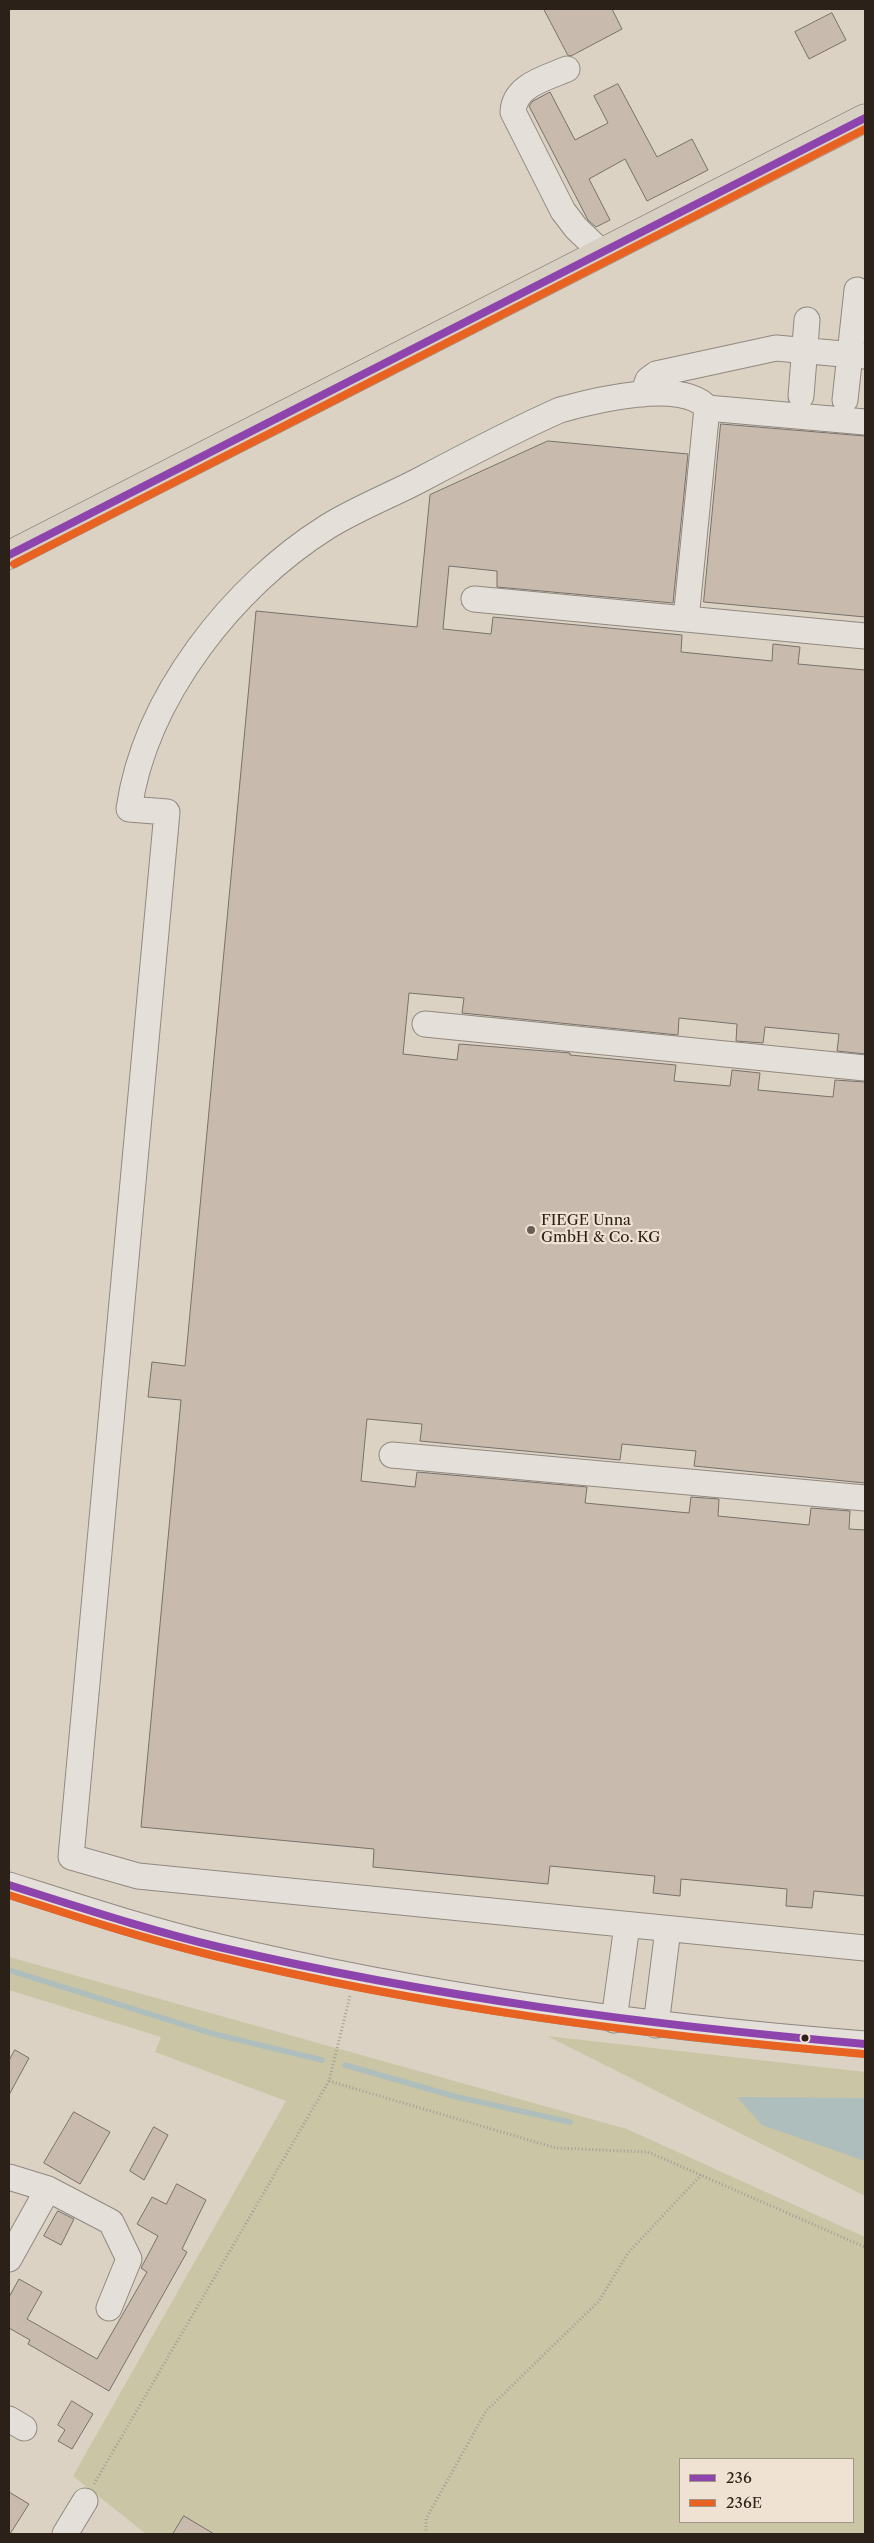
<!DOCTYPE html>
<style>
body{margin:0}
#map{position:relative;width:874px;height:2543px;overflow:hidden;background:#dcd2c4;font-family:"Libre Caslon Text",serif}
canvas{display:block}
.frame{position:absolute;inset:0;border:10px solid #2c2118;pointer-events:none}
.legend{position:absolute;left:679px;top:2458px;width:175px;height:65px;box-sizing:border-box;background:#efe2d2;border:1px solid #a19588;margin:0;padding:6px 9px;list-style:none;font-size:15px;color:#2c2118}
.legend li{display:flex;align-items:center;gap:10px;height:25px}
.legend b{width:25px;border:1px solid #a19588}
</style>
<div id="map">
<canvas width="874" height="2543"></canvas>
<div class="frame"></div>
<ul class="legend">
<li><b style="height:6px;background:#8e44ad"></b>236</li>
<li><b style="height:6px;background:#e86222"></b>236E</li>
</ul>
</div>
<script>
const context = document.querySelector('canvas').getContext('2d');
context.lineJoin = 'round';
function paint(path, color) { context.fillStyle = color; context.fill(path, 'evenodd'); }
function stroke(path, color, width, dash) { context.strokeStyle = color; context.lineWidth = width; context.lineCap = dash ? 'butt' : 'round'; context.setLineDash(dash || []); context.stroke(path); }
function write(font, color, halo, rows, align = 'center') {
  context.font = font + ' "Libre Caslon Text",serif'; context.lineWidth = 4.5; context.setLineDash([]); context.textBaseline = 'middle'; context.strokeStyle = halo; context.fillStyle = color; for (const [text, x, y, turn = 0] of rows) {
    context.save(); context.translate(x, y); context.rotate((+turn || 0) * Math.PI / 180); context.textAlign = isNaN(turn) ? turn : align; if (halo) context.strokeText(text, 0, 0); context.fillText(text, 0, 0); context.restore();
  }
}
paint(new Path2D(`
 M9,1957L627,2129L865,2237V2534H146L73,2476L286,2101L155,2052L161,2037L9,1990ZM680,2459H853V2522H680Z
 M547,2036L865,2072V2196Z`), '#cac5a4');
paint(new Path2D(`
 M737,2097L865,2098V2161L762,2125Z`), '#aebebd');
stroke(new Path2D(`
 M9,1970L214,2034L322,2060
 M345,2065L457,2097L570,2122`), '#aebebd', 5.5);
const building = new Path2D(`
 M544,9H612L622,29L571,56L568,55Z
 M832,13L846,40L809,59L795,32Z
 M618,84L657,157L692,139L708,170L647,201L625,159L589,179L610,220L596,227L588,220L529,106L533,101L550,92L575,140L608,123L594,96Z
 M721,424L865,436V617L704,602Z
 M548,441L688,454L673,603L497,587V571L449,566L443,629L491,634L493,617L682,635L681,652L772,661L773,644L800,647L798,664L865,670V1054L837,1051L839,1034L765,1027L763,1043L736,1041L737,1024L679,1018L678,1035L462,1013L464,998L409,993L403,1054L457,1060L459,1044L570,1053V1055L676,1065L674,1081L730,1086L732,1070L760,1073L758,1090L833,1097L835,1080L865,1082V1483L694,1466L696,1451L622,1444L620,1460L420,1441L422,1424L367,1419L361,1481L415,1487L417,1472L587,1487L585,1503L689,1513L691,1497L719,1499L718,1516L809,1525L811,1508L850,1511L849,1529L865,1530V1896L814,1891L812,1908L786,1906L787,1889L681,1879L680,1896L653,1893L655,1876L550,1866L548,1884L373,1867L374,1849L141,1827L181,1400L148,1397L152,1362L185,1366L256,611L417,627L430,495Z
 M15,2050L29,2058L9,2095V2061Z
 M74,2112L110,2132L80,2184L44,2163Z
 M154,2127L168,2135L144,2180L130,2171Z
 M177,2184L206,2200L182,2249L187,2252L109,2391L28,2344L30,2340L9,2328V2297L19,2279L42,2292L27,2319L97,2359L147,2272L141,2268L158,2236L137,2224L152,2197L166,2204Z
 M58,2211L74,2219L61,2245L44,2236Z
 M72,2401L93,2414L72,2449L58,2441L65,2430L58,2425Z
 M9,2492L29,2504L10,2534H9Z
 M184,2516L214,2534H173Z`);
paint(building, '#c9baae');
stroke(building, '#787169', 1);
const minor = new Path2D(`
 M567,69C547,78 514,85 513,112L563,211L576,228L601,252
 M643,394L648,380L656,374L776,348L865,356
 M801,396L807,320
 M845,400L857,290
 M707,408L865,422
 M474,599L686,619L707,408C683,378 592,401 560,410C512,431 465,456 418,481C389,496 356,509 327,527C233,586 145,697 129,809L167,812L71,1857L138,1876L865,1948
 M686,619L865,636
 M425,1024L865,1068
 M392,1455L865,1498
 M9,1885C78,1907 148,1930 219,1947C432,1998 648,2027 865,2044
 M614,2020L627,1925
 M656,2025L668,1929
 M9,2177L48,2189L111,2222L129,2259L109,2308
 M9,2259L48,2189
 M9,2419L24,2428
 M65,2534L85,2501`);
const major = new Path2D(`
 M9,555L865,118`);
stroke(minor, '#908980', 27);
stroke(major, '#787169', 29);
stroke(new Path2D(`
 M329,2081L556,2148L648,2152L865,2247
 M94,2484L329,2081L350,1996
 M426,2534V2519L486,2411L599,2301L628,2253L701,2175`), '#a39e98', 3, [1, 2.5]);
stroke(minor, '#e4dfd8', 25);
stroke(major, '#d8cfc3', 28);
stroke(new Path2D(`
 M9,555L865,118
 M9,1885C79,1907 148,1930 219,1947C432,1997 648,2025 865,2044`), '#8e44ad', 8);
stroke(new Path2D(`
 M14,564L865,129
 M9,1895C77,1917 145,1939 215,1956C428,2008 646,2035 864,2054`), '#e86222', 8);
for (const [x, y, r, color] of [
 [531,1230,5,"#6a5f54"],
 [805,2038,4.5,"#2c2118"]
]) { const dot = new Path2D(); dot.arc(x, y, r, 0, 2 * Math.PI); context.fillStyle = color; context.fill(dot); stroke(dot, '#efe2d2', 2); }
write('15px', '#2c2118', '#efe2d2', [
 ["FIEGE Unna",541,1221],
 ["GmbH & Co. KG",541,1238]
], 'left');
</script>
